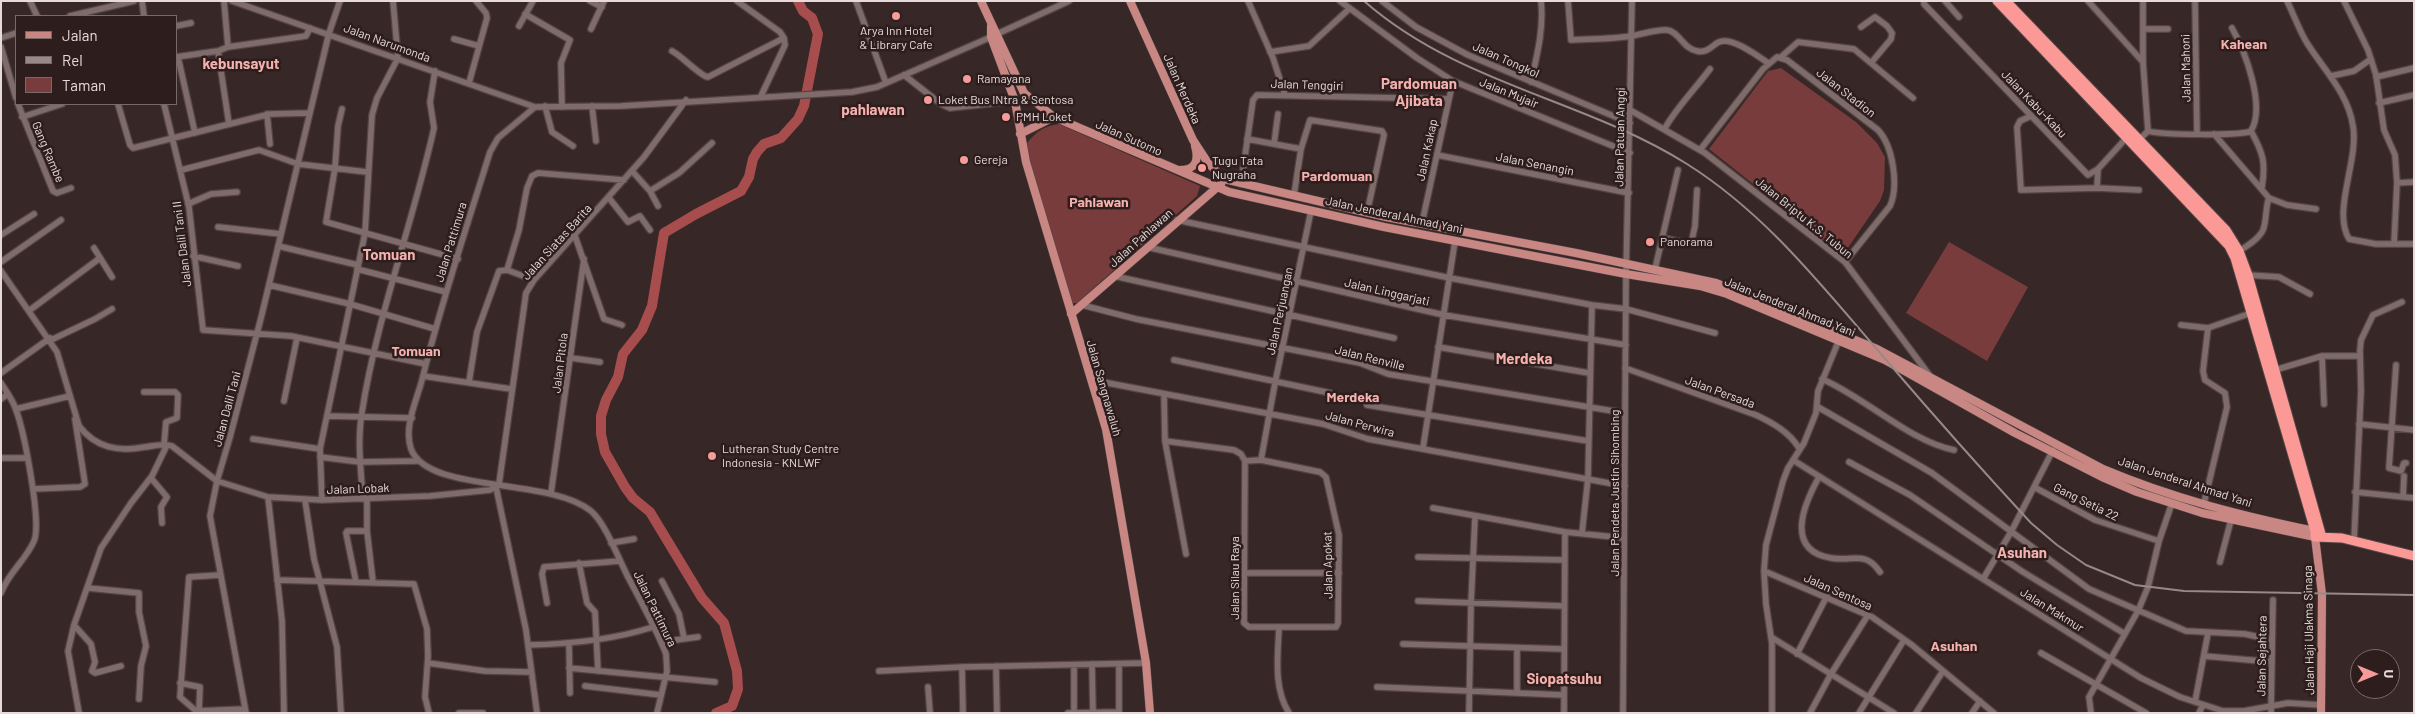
<!DOCTYPE html>
<style>
body{margin:0}
#map{position:relative;width:2415px;height:714px;overflow:hidden;background:#382727;font-family:Barlow,sans-serif}
canvas{display:block}
.frame{position:absolute;inset:0;border:2px solid #e6dbda;pointer-events:none}
.legend{position:absolute;left:15px;top:15px;width:162px;height:90px;box-sizing:border-box;background:#2d1e1d;border:1px solid #776a69;margin:0;padding:6px 9px;list-style:none;font-size:15px;color:#e6dbda}
.legend li{display:flex;align-items:center;gap:10px;height:25px}
.legend b{width:25px;border:1px solid #776a69}
.north{position:absolute;left:2350px;top:649px;width:50px;height:50px;box-sizing:border-box;background:#2d1e1d;border:1px solid #776a69;border-radius:50%;rotate:90deg;font-size:14px;font-weight:700;line-height:20px;text-align:center;color:#e6dbda}
.north::after{content:'';display:block;margin:auto;width:18px;height:22px;background:#f59b98;clip-path:polygon(50% 0,100% 100%,50% 72%,0 100%)}
</style>
<div id="map">
<canvas width="2415" height="714"></canvas>
<div class="frame"></div>
<ul class="legend">
<li><b style="height:6px;background:#c98784"></b>Jalan</li>
<li><b style="height:6px;background:#978989"></b>Rel</li>
<li><b style="height:14px;background:#773c3b"></b>Taman</li>
</ul>
<div class="north">U</div>
</div>
<script>
const context = document.querySelector('canvas').getContext('2d');
context.lineJoin = 'round';
function paint(path, color) { context.fillStyle = color; context.fill(path, 'evenodd'); }
function stroke(path, color, width, dash) { context.strokeStyle = color; context.lineWidth = width; context.lineCap = dash ? 'butt' : 'round'; context.setLineDash(dash || []); context.stroke(path); }
function write(font, color, halo, rows, align = 'center') {
  context.font = font + ' Barlow,sans-serif'; context.lineWidth = 5; context.setLineDash([]); context.textBaseline = 'middle'; context.strokeStyle = halo; context.fillStyle = color; for (const [text, x, y, turn = 0] of rows) {
    context.save(); context.translate(x, y); context.rotate((+turn || 0) * Math.PI / 180); context.textAlign = isNaN(turn) ? turn : align; if (halo) context.strokeText(text, 0, 0); context.fillText(text, 0, 0); context.restore();
  }
}
paint(new Path2D(`
 M1781,68L1856,122L1877,143L1885,157L1884,190L1880,201L1843,255L1709,149L1768,71Z
 M1059,124L1200,186L1197,196L1077,303H1072L1028,155L1027,143C1037,131 1044,126 1059,124Z
 M1949,242L2028,287L1987,361L1906,313Z`), '#773c3b');
stroke(new Path2D(`
 M716,713L732,706L738,689L737,671L724,623L702,598L650,512L633,498L625,487L605,452L601,434V416L606,400L618,377L623,354L642,330L652,306L664,233L696,214L741,191L749,177L753,159L757,152L764,144L781,138L798,119L804,106L818,34L812,18L803,11L798,1`), '#a84d4d', 10);
const minor = new Path2D(`
 M30,1L37,16
 M142,1L144,16
 M224,1L228,47
 M232,1L535,107
 M590,1L602,7
 M737,1L780,32L784,38L785,45L761,96
 M856,1L886,83
 M1248,1L1273,58L1285,95
 M1340,1L1417,58L1453,81L1630,153
 M1382,1L1416,27L1468,55L1630,123
 M1568,1L1571,40C1591,39 1612,39 1632,36C1643,34 1656,29 1667,30C1679,31 1683,49 1697,51C1706,53 1710,48 1717,43C1729,34 1758,56 1768,63
 M1924,1V4L2088,175L2098,169L2129,135
 M1945,1L1959,17
 M2088,1L2143,62
 M2195,1L2197,134
 M2287,1C2294,15 2299,30 2307,43C2324,70 2348,93 2353,126C2359,160 2332,211 2349,239L2376,244H2414
 M2344,1L2368,50L2376,75L2384,130L2395,155L2397,183L2394,244
 M525,14L570,40L561,63L562,107
 M70,16L134,1
 M176,26L191,23
 M519,26L533,1
 M1861,27L1875,17L1887,26L1892,33L1891,39L1871,63
 M591,29L604,1
 M2143,29H2168
 M997,34L1069,1
 M1,38L16,33
 M454,39L479,46
 M1,47L16,98
 M218,51L228,47L306,36L310,28
 M672,51C682,56 700,76 708,77L784,38
 M1270,52L1309,46L1349,9
 M176,57L218,51L229,124
 M178,57L195,133
 M1781,57L1798,42L1854,49L1913,98
 M904,75L941,104L950,108L1015,101
 M2331,76L2354,71L2371,59
 M2376,77L2414,68
 M1531,82C1537,55 1544,29 1541,1
 M469,83L487,18L486,13L476,1
 M2379,103L2414,95
 M18,104L53,191L57,193L71,188
 M118,104L130,145L133,148L270,114L310,113
 M164,104L189,207L203,330L291,336L426,364
 M545,106L552,132L573,146
 M592,106L596,141
 M342,109L338,126L335,168L326,222L458,259
 M1630,110L1705,153L1845,262L1930,376
 M267,114L270,144
 M2031,116L2020,121L2017,127L2021,190L2097,188L2139,190
 M22,117L62,104
 M1665,128C1677,107 1695,89 1710,69
 M2148,131C2160,135 2242,136 2251,131C2266,106 2245,51 2232,28
 M2251,131C2263,153 2266,162 2262,187
 M2214,134L2269,198L2287,205L2316,209
 M1247,139L1301,149
 M2139,140L2148,131L2143,62V1
 M1274,144L1278,114
 M1700,150L1763,69L1777,57L1787,60L1878,130C1893,146 1899,186 1890,206L1845,262
 M1437,155L1629,193
 M181,170L259,150L298,164L367,172
 M632,171L650,191L679,173L712,143
 M2397,183L2414,182
 M1241,184L1253,100L1257,95L1449,99
 M2097,188L2098,169
 M650,191L658,206
 M1294,195L1301,149L1310,120L1382,131L1384,135L1367,213
 M609,198L628,222L640,216L650,230
 M188,204L211,194L237,192
 M1177,220L1450,278L1592,305L1626,309L1715,333
 M1422,223L1453,81
 M218,227L281,234
 M1,235L34,214
 M575,236L604,319L622,325
 M1663,238L1691,244L1695,226L1697,190
 M278,246L358,265
 M1147,247L1444,315L1626,345
 M94,248L112,277
 M2239,251C2247,246 2259,239 2263,230C2267,220 2265,208 2269,198
 M193,256L238,266
 M1,262L61,220
 M357,269L446,292
 M1655,269L1678,170
 M507,270L519,230L527,188L532,176L538,173L624,180
 M1,271L57,352L79,426C96,448 118,452 145,447C154,446 163,443 172,446L217,481L268,497L322,500L430,496L490,490L499,484
 M2248,275L2279,277L2310,294
 M1114,276L1394,338
 M269,285L350,304L435,329
 M1082,305L1136,319L1360,363L1388,374L1625,413
 M30,310L100,258
 M2181,325L2208,328
 M51,340L95,319L112,309
 M1438,347L1589,373
 M2322,356L2324,404
 M571,358L600,362
 M1174,360L1330,393
 M2396,365L2389,468L2401,471L2404,463H2406
 M1625,368L1756,415C1773,423 1789,432 1799,448
 M2275,370L2322,356H2360
 M1,373L50,338
 M423,376L511,389
 M1822,379C1866,398 1909,441 1954,450
 M1092,380L1323,424L1368,439L1625,486
 M469,382L477,332L499,271L507,270L534,280
 M1,383C6,391 13,400 16,410C24,431 42,523 34,541C26,560 8,573 1,593
 M144,392H175L178,395L177,418L166,422L164,445
 M1164,394L1165,441L1186,554
 M1,399L8,394
 M284,401L297,338
 M1367,405L1588,441
 M1818,407L1932,473L2089,589L2186,631L2245,634L2272,640
 M16,409L70,396
 M327,416L412,418
 M2359,424L2414,430
 M253,439L320,449
 M1165,441L1234,450L1241,454L1245,461
 M1423,448L1455,241
 M320,457L360,462L417,461
 M1,458H26
 M1261,460L1320,472L1326,477L1339,535L1338,623L1336,627H1249L1244,623L1245,461Z
 M1261,460L1275,383L1311,211
 M1793,460L2141,678L2180,697L2223,711H2244L2288,703L2321,705
 M1849,462L1910,495L2023,572L2125,634
 M1819,477C1804,504 1784,550 1831,558C1853,562 1865,550 1880,572
 M151,478L167,497L161,507L162,523
 M499,484L526,293L534,280L644,157L686,100
 M496,487L526,630L537,713
 M2034,487L2095,520L2159,541
 M33,489L80,487L85,484L75,419
 M2355,492L2414,498
 M551,493L584,259
 M268,497L282,621L284,713
 M2403,497L2404,476
 M363,499C361,471 357,441 362,412C377,316 413,223 434,128L430,102L435,71
 M367,499V531L373,582
 M305,500L314,559L337,647L341,713
 M322,500L320,449L365,233L372,115L377,98L398,58L393,1
 M2204,503L2227,407L2225,393L2205,380L2203,371L2208,328L2251,313
 M1433,508L1565,532L1624,538
 M1582,533L1588,478L1592,305
 M2354,541L2361,391L2360,350L2361,340L2373,315L2402,302
 M611,543L634,539
 M1418,557L1565,560
 M2220,562L2231,520
 M579,563L587,603L595,612L598,671
 M1764,571L1872,617L1912,645L1994,713
 M1245,573H1339
 M220,575L189,577L180,697L196,711L245,709
 M1983,579L2011,532L2053,450
 M277,580L414,584L427,629L428,656L425,697L429,713
 M662,581L679,614L684,638
 M356,582L346,533L347,531H367
 M88,588L139,593V612L146,646L141,666L139,699
 M1418,601L1564,606
 M547,603L542,574L544,567L620,561
 M74,625L91,644L95,662L92,671L95,673L121,666
 M1279,627C1278,655 1273,688 1289,713
 M1771,637L1894,713
 M661,642L698,637
 M569,644L570,693
 M1403,644L1563,649
 M528,645C571,644 613,640 653,627
 M2041,653L2146,713
 M1797,654L1827,596
 M2204,656L2272,662
 M428,663L485,671L531,672
 M1092,664L1093,712
 M1119,664V713
 M1074,665V713
 M996,666L997,713
 M962,667L963,713
 M569,668L715,682
 M879,671L962,667L1146,663
 M180,683L200,687L199,711
 M585,686L661,695
 M928,687L930,713
 M1377,687L1564,695
 M1517,691V649
 M2195,702L2208,633
 M79,713L68,651L74,625L101,548L131,503L152,476L167,445
 M246,713L210,516L217,481L230,437L262,314L329,33L340,1
 M459,713H483
 M657,713L667,671L666,654C656,628 641,602 628,577C618,558 606,524 591,511C550,477 428,494 411,449C403,426 418,398 423,376C442,300 467,226 490,152L498,138L535,107L621,106L852,92L877,87L991,37
 M1068,713L1119,712
 M1469,713L1471,604L1475,517
 M1564,713L1565,532
 M1623,713L1626,274L1632,1
 M1772,713V644L1766,604L1764,571L1766,545L1783,481L1788,468L1804,443L1816,413L1818,391L1839,340
 M1810,713L1831,674L1868,615
 M1859,713L1904,640
 M1916,713L1943,671
 M1972,713L1980,701
 M2091,713L2089,697L2138,611L2148,587L2159,541L2172,503
 M2199,713L2203,705
 M2271,713L2273,600`);
const major = new Path2D(`
 M981,1L1024,93L1054,117L1229,192L1384,227L1626,274L1700,286L1727,294L1885,360L2015,433L2102,477L2137,492L2202,513L2315,537L2322,594L2321,713
 M1130,1L1193,140L1208,163L1224,179L1386,217L1576,253L1716,283L1877,349L2103,469C2171,498 2243,516 2315,531
 M991,26V37L1015,101L1026,162L1106,429L1146,663L1150,713
 M1020,134L1054,117
 M1180,170C1196,170 1199,160 1195,146
 M1071,314L1221,184`);
const highway = new Path2D(`
 M1997,1L2229,246L2235,258L2315,531V537L2342,538L2414,556
 M2006,1L2226,230L2239,251L2248,275L2321,534`);
stroke(minor, '#524545', 8);
stroke(major, '#524545', 9);
stroke(highway, '#524545', 11);
stroke(minor, '#7f6b6a', 5.5);
stroke(major, '#c98784', 8);
stroke(highway, '#fb9996', 9);
stroke(new Path2D(`
 M1364,1C1460,85 1584,99 1687,164C1768,215 1825,290 1887,361C1934,416 1982,470 2031,523L2057,545L2086,565L2135,585L2184,591L2414,595`), '#978989', 2);
for (const [x, y, r, color] of [
 [896,16,5,"#f59b98"],
 [967,79,5,"#f59b98"],
 [928,100,5,"#f59b98"],
 [1006,117,5,"#f59b98"],
 [964,160,5,"#f59b98"],
 [1202,168,5,"#f59b98"],
 [1650,242,5,"#f59b98"],
 [712,456,5,"#f59b98"]
]) { const dot = new Path2D(); dot.arc(x, y, r, 0, 2 * Math.PI); context.fillStyle = color; context.fill(dot); stroke(dot, '#2d1e1d', 2); }
write('12px', '#e6dbda', '#2d1e1d', [
 ["Arya Inn Hotel",896,31,"center"],
 ["& Library Cafe",896,45,"center"],
 ["Ramayana",977,79],
 ["Loket Bus INtra & Sentosa",938,100],
 ["PMH Loket",1016,117],
 ["Gereja",974,160],
 ["Tugu Tata",1212,161],
 ["Nugraha",1212,175],
 ["Panorama",1660,242],
 ["Lutheran Study Centre",722,449],
 ["Indonesia - KNLWF",722,463]
], 'left');
write('12px', '#e6dbda', '#2d1e1d', [
 ["Jalan Narumonda",387,43,20],
 ["Jalan Tongkol",1506,60,24],
 ["Jalan Mahoni",2186,68,-91],
 ["Jalan Tenggiri",1307,85,2],
 ["Jalan Merdeka",1182,89,66],
 ["Jalan Mujair",1509,93,22],
 ["Jalan Stadion",1846,93,38],
 ["Jalan Kabu-Kabu",2034,104,46],
 ["Jalan Patuan Anggi",1620,137,-89],
 ["Jalan Sutomo",1129,138,24],
 ["Jalan Kakap",1427,150,-78],
 ["Gang Rambe",48,152,67],
 ["Jalan Senangin",1535,164,11],
 ["Jalan Jenderal Ahmad Yani",1394,215,12],
 ["Jalan Briptu K.S. Tubun",1804,218,39],
 ["Jalan Pahlawan",1141,238,-42],
 ["Jalan Pattimura",451,242,-73],
 ["Jalan Siatas Barita",557,242,-48],
 ["Jalan Dalil Tani II",182,244,-97],
 ["Jalan Linggarjati",1387,292,13],
 ["Jalan Jenderal Ahmad Yani",1790,307,22],
 ["Jalan Perjuangan",1280,311,-78],
 ["Jalan Renville",1370,358,14],
 ["Jalan Pitola",560,363,-83],
 ["Jalan Sangnawaluh",1104,388,74],
 ["Jalan Persada",1720,392,20],
 ["Jalan Dalil Tani",227,409,-75],
 ["Jalan Perwira",1360,424,15],
 ["Jalan Jenderal Ahmad Yani",2185,482,18],
 ["Jalan Lobak",358,489,-2],
 ["Jalan Pendeta Justin Sihombing",1615,493,-90],
 ["Gang Setia 22",2086,502,26],
 ["Jalan Apokat",1328,565,-91],
 ["Jalan Silau Raya",1235,578,-90],
 ["Jalan Sentosa",1838,592,24],
 ["Jalan Pattimura",655,609,64],
 ["Jalan Makmur",2052,610,32],
 ["Jalan Haji Ulakma Sinaga",2309,630,-91],
 ["Jalan Sejahtera",2262,656,-89]
]);
write('bold 14px', '#f5b1ae', '#2d1e1d', [
 ["Kahean",2244,44],
 ["Pardomuan",1337,176],
 ["Pahlawan",1099,202],
 ["Tomuan",416,351],
 ["Merdeka",1353,397],
 ["Asuhan",1954,646]
]);
write('bold 15px', '#f5b1ae', '#2d1e1d', [
 ["kebunsayut",241,64],
 ["Pardomuan",1419,84],
 ["Ajibata",1419,101],
 ["pahlawan",873,110],
 ["Tomuan",389,255],
 ["Merdeka",1524,359],
 ["Asuhan",2022,553],
 ["Siopatsuhu",1564,679]
]);
</script>
